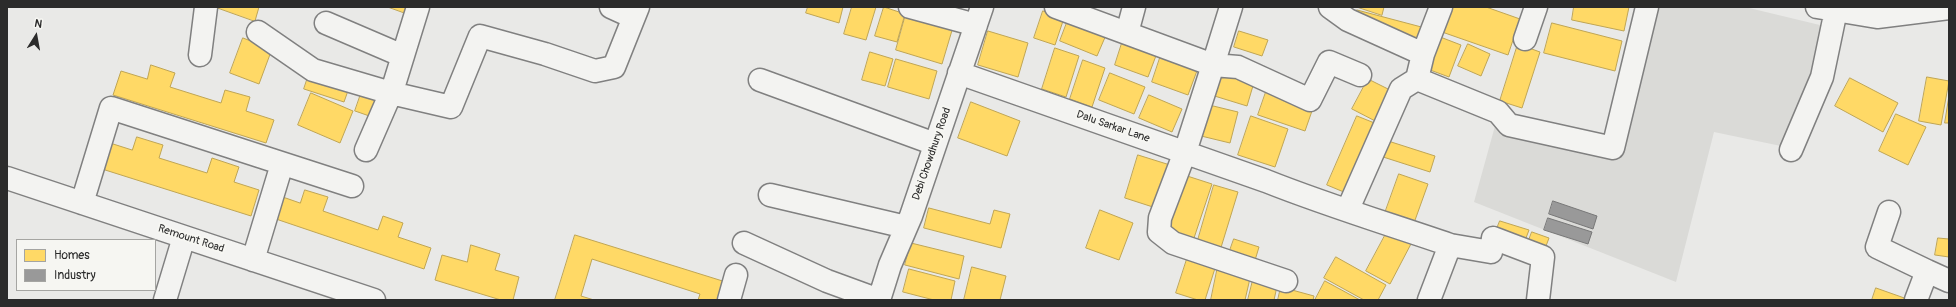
<!DOCTYPE html>
<style>
body{margin:0}
#map{position:relative;width:1956px;height:307px;overflow:hidden;background:#e9e9e7;font-family:Pangolin,sans-serif}
canvas{display:block}
.frame{position:absolute;inset:0;border:8px solid #2b2b2b;pointer-events:none}
.legend{position:absolute;left:16px;top:239px;width:140px;height:52px;box-sizing:border-box;background:#f6f6f2;border:1px solid #a5a5a2;margin:0;padding:5px 7px;list-style:none;font-size:12px;color:#2b2b2b}
.legend li{display:flex;align-items:center;gap:8px;height:20px}
.legend b{width:20px;border:1px solid #a5a5a2}
.north{position:absolute;left:16px;top:16px;width:40px;height:40px;-webkit-text-stroke:3px #f6f6f2;paint-order:stroke;rotate:11deg;font-size:11px;font-weight:700;line-height:16px;text-align:center;color:#2b2b2b}
.north::after{content:'';display:block;margin:auto;width:14px;height:18px;background:#2b2b2b;clip-path:polygon(50% 0,100% 100%,50% 72%,0 100%)}
</style>
<div id="map">
<canvas width="1956" height="307"></canvas>
<div class="frame"></div>
<ul class="legend">
<li><b style="height:11px;background:#ffd966"></b>Homes</li>
<li><b style="height:11px;background:#999"></b>Industry</li>
</ul>
<div class="north">N</div>
</div>
<script>
const context = document.querySelector('canvas').getContext('2d');
context.lineJoin = 'round';
function paint(path, color) { context.fillStyle = color; context.fill(path, 'evenodd'); }
function stroke(path, color, width, dash) { context.strokeStyle = color; context.lineWidth = width; context.lineCap = dash ? 'butt' : 'round'; context.setLineDash(dash || []); context.stroke(path); }
function write(font, color, halo, rows, align = 'center') {
  context.font = font + ' Pangolin,sans-serif'; context.lineWidth = 4; context.setLineDash([]); context.textBaseline = 'middle'; context.strokeStyle = halo; context.fillStyle = color; for (const [text, x, y, turn = 0] of rows) {
    context.save(); context.translate(x, y); context.rotate((+turn || 0) * Math.PI / 180); context.textAlign = isNaN(turn) ? turn : align; if (halo) context.strokeText(text, 0, 0); context.fillText(text, 0, 0); context.restore();
  }
}
paint(new Path2D(`
 M1651,7H1745L1824,26L1818,71L1781,146L1714,132L1676,282L1474,202L1495,126L1617,154Z`), '#dadad7');
const homes = new Path2D(`
 M215,7H259L255,21Z
 M388,7H414L411,15Z
 M808,7H843L839,23L806,13Z
 M852,7H876L866,40L844,34Z
 M884,7L905,14L897,42L875,36Z
 M1357,7H1384L1382,15Z
 M1451,7H1486L1520,19L1508,55L1442,32Z
 M1574,7H1629L1624,31L1572,20Z
 M1357,10L1429,29L1421,49L1354,21Z
 M1043,11L1064,18L1055,45L1034,38Z
 M906,14L953,27L942,64L896,50Z
 M1068,20L1106,35L1097,56L1060,41Z
 M1552,23L1622,41L1615,71L1544,53Z
 M988,31L1028,43L1018,77L978,65Z
 M1239,31L1268,40L1262,56L1234,47Z
 M1435,35L1461,45L1449,77L1422,67Z
 M243,38L272,49L259,84L230,73Z
 M1123,40L1157,53L1148,77L1115,65Z
 M1468,44L1490,54L1481,76L1458,66Z
 M1518,44L1540,52L1522,108L1500,101Z
 M1055,48L1079,56L1066,97L1042,89Z
 M870,52L893,59L885,86L862,80Z
 M1161,55L1198,68L1188,95L1152,82Z
 M896,59L937,71L929,99L888,87Z
 M1083,60L1105,68L1092,107L1070,99Z
 M151,65L175,73L170,87L221,103L225,90L250,97L246,111L274,120L266,143L113,95L121,71L147,79Z
 M1216,68L1255,79L1247,106L1208,94Z
 M310,71L350,85L344,102L304,89Z
 M1110,73L1145,87L1134,114L1099,100Z
 M1927,77L1949,81L1941,125L1919,121Z
 M1850,78L1898,103L1883,132L1835,106Z
 M1368,79L1398,94L1383,125L1352,109Z
 M363,88L386,95L378,119L355,111Z
 M1266,92L1313,108L1305,131L1258,115Z
 M311,93L353,111L340,143L298,125Z
 M1149,95L1182,109L1172,132L1139,118Z
 M1949,96V123H1945Z
 M971,102L1020,121L1007,156L958,138Z
 M1205,104L1238,112L1230,143L1197,135Z
 M1896,114L1926,127L1908,165L1879,151Z
 M1251,116L1288,129L1275,167L1238,155Z
 M1357,116L1382,126L1351,195L1327,185Z
 M137,137L163,145L159,158L207,173L212,158L239,167L234,182L259,190L251,216L102,169L110,143L132,150Z
 M1385,140L1435,156L1430,172L1380,156Z
 M1138,155L1170,165L1156,208L1125,198Z
 M1181,174L1212,184L1194,238L1163,228Z
 M1399,174L1428,184L1414,223L1385,213Z
 M1214,185L1238,192L1219,254L1196,247Z
 M305,190L328,197L323,211L378,230L383,216L403,223L398,237L431,248L424,269L270,217L277,195L300,203Z
 M929,208L990,224L994,210L1010,214L1001,248L924,228Z
 M1100,210L1133,223L1119,260L1086,248Z
 M1500,221L1529,230L1523,246L1494,236Z
 M1388,230L1412,242L1390,284L1366,271Z
 M1532,232L1549,238L1543,254L1526,248Z
 M575,235L729,283L723,300H698L700,294L592,259L581,296L594,300H555Z
 M1938,238L1949,239V257L1935,255Z
 M1234,239L1259,247L1253,267L1227,259Z
 M911,243L964,256L959,279L905,265Z
 M471,245L500,254L495,270L519,277L513,300H501L435,280L442,255L467,262Z
 M1188,256L1216,265L1205,300H1198L1176,293Z
 M1336,257L1386,285L1378,300H1364L1324,278Z
 M1218,266L1251,274L1245,300H1211Z
 M972,267L1006,276L1000,300H964Z
 M909,269L955,281L951,300H934L903,292Z
 M1254,276L1278,282L1274,300H1248Z
 M1325,281L1360,300H1315Z
 M1281,287L1314,296L1313,300H1278Z
 M1876,288L1910,300H1872Z`);
paint(homes, '#ffd966');
stroke(homes, '#bfa554', 1);
const industry = new Path2D(`
 M1553,201L1597,216L1593,229L1549,214Z
 M1548,218L1592,232L1588,244L1544,230Z`);
paint(industry, '#999');
stroke(industry, '#787878', 1);
const minor = new Path2D(`
 M611,7L633,17
 M910,7L976,25
 M1056,7L1213,65L1185,152L1160,218L1159,232L1173,243L1286,281
 M1231,7L1213,65L1238,67L1310,100L1329,62L1360,75
 M1330,7L1348,20L1423,54
 M1817,7L1877,17L1949,8
 M326,23L403,56
 M258,32L313,70L391,93L451,107L480,36L545,54L595,71L614,67L638,7
 M1127,33L1134,7
 M1525,39L1536,7
 M200,55L206,7
 M959,73L1266,181C1326,205 1389,224 1450,245L1429,300
 M1417,79L1498,112L1509,125L1613,148L1647,7
 M760,80L935,144
 M366,150L393,88L418,7
 M1791,150L1822,77L1836,10
 M7,178L374,300
 M770,195L906,227
 M82,203L111,108L352,186
 M1348,209L1401,89L1417,79L1423,54L1441,7
 M1889,212L1877,247L1927,271
 M744,243L827,281L879,300L890,265L911,216L982,7
 M1450,245L1491,252L1493,238L1543,257L1538,300
 M253,260L282,164
 M165,300L184,237
 M729,300L736,275
 M1916,300L1927,271L1949,281`);
stroke(minor, '#808080', 25);
stroke(minor, '#f3f3f1', 22);
write('11px', '#2b2b2b', '#f6f6f2', [
 ["Dalu Sarkar Lane",1113,127,19],
 ["Debi Chowdhury Road",932,154,-71],
 ["Remount Road",191,239,18]
]);
</script>
